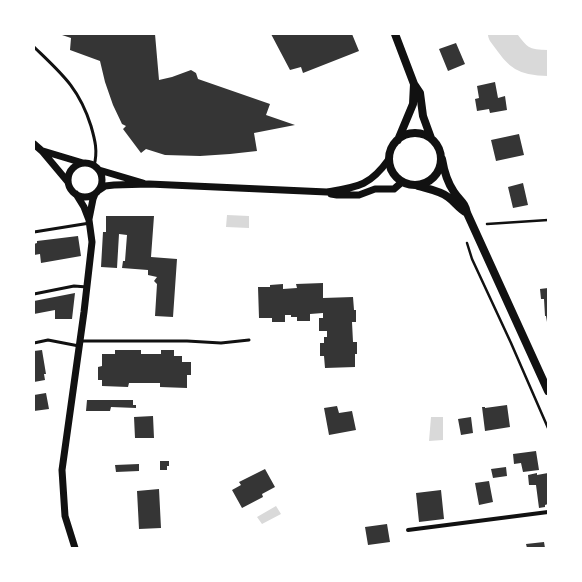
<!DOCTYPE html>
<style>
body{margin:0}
#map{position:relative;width:582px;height:582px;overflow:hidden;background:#fff;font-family:Literata,serif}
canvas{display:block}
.frame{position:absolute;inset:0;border:35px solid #fff;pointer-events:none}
</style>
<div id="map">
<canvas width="582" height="582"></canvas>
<div class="frame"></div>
</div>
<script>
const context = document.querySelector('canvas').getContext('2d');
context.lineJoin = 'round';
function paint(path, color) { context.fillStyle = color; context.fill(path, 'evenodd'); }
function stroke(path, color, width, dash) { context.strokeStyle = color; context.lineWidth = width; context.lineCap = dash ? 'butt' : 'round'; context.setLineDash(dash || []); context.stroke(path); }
paint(new Path2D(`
 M227,215L249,216V228L226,227Z
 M431,417H443V440L429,441Z
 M276,506L281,514L262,524L257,517Z`), '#d9d9d9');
stroke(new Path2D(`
 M501,34C517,55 519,63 548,63`), '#d9d9d9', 26);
paint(new Path2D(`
 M59,34H155L159,80L172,77L191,70L196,73L198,79L270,104L266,115L295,125L254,133L257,151L230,154L200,156L165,155L146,149L141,153L123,129L126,126L122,124L113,105L105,82L100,61L70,50L71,38Z
 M271,34H352L359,51L303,73L301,67L290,70Z
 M456,43L465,64L448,71L439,49Z
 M495,82L498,98L505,96L507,110L490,113L489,109L477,111L475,99L479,98L477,86Z
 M519,134L524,155L496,161L491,140Z
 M523,183L528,205L513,208L508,187Z
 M106,216H154L151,257L177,259L173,317L155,316L157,284L154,281L157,277L148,275V270L122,268L123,261H125L127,235L119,234L117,268L101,267L103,232H106Z
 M78,236L81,256L41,263L40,254L34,255V244L37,243V241Z
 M323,283V298L353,297L354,310H356V322H352L353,342H357V354H355V367L325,368L324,356H320V343H324V337H327V331H319V318H323V313L310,314V321H297V317H291V315H285V322H272V318H259L258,287H270V285L283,284V289L297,288L296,284Z
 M548,288V322H547L546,316H545L544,299H541L540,289Z
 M75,293L72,319H55V310L34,314V301Z
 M42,350L46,374H44L45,380L34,382V351Z
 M115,350H141V354H161V350H174V356H182V362H191V375H187V388L160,387V383H129L128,387L102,386V380H98V367L102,366V354H115Z
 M46,393L49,409L34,411V395Z
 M87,400H133V405H136V408L111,407L110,411H86Z
 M507,405L510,427L485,431L482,407H485V408Z
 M337,406L339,413L352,411L356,430L329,435L324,408Z
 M153,416L154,438H135L134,417Z
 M471,417L473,433L461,435L458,419Z
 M536,451L539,470L523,472L521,463L514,464L513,454Z
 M160,461H169V466H167V470H160Z
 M139,464V471L116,472L115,465Z
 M506,467L507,476L493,478L491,469Z
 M265,469L275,487L262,494L263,497L242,508L232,490L241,485L239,482Z
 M537,473V475L548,473V504L545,505V507L539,508L536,485H529L528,475Z
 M489,481L493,502L479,505L475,483Z
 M159,489L161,528L139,529L137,491Z
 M441,490L444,519L419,522L416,493Z
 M387,524L390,542L368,545L365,527Z
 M544,542L545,548H527L526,544Z`), '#353535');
stroke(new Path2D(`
 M487,224L548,220
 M467,243L472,259L511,343L548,428`), '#111', 2.5);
stroke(new Path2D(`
 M34,47C62,74 79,88 91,126C95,140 98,151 94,166
 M34,232L90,223
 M34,294L74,286L87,287
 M80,341H187L221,343L249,340
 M34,343L48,340L79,346`), '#111', 3);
stroke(new Path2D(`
 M408,530L548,512`), '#111', 4);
stroke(new Path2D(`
 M34,144L42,151L68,182
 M43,151L83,163
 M68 180a17 17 0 1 1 34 0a17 17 0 1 1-34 0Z
 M99,170L143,183
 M99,190L105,186L114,185L149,184L327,192C358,187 370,186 389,159
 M331,194L337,195H359L375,189H394L402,182
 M89,219L93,199L95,194
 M75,548L65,516L62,470L84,312L92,242L89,220L84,207L76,194`), '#111', 7);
stroke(new Path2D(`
 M395,34L414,84L420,93L423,116L431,138
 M389 159a26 26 0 1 1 52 0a26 26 0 1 1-52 0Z
 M398,140L413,104L414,84
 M442,159C444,171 447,182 454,192C460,201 465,202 467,213L548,391
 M418,186C428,189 440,191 448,197C455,202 459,209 467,213`), '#111', 8);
</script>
